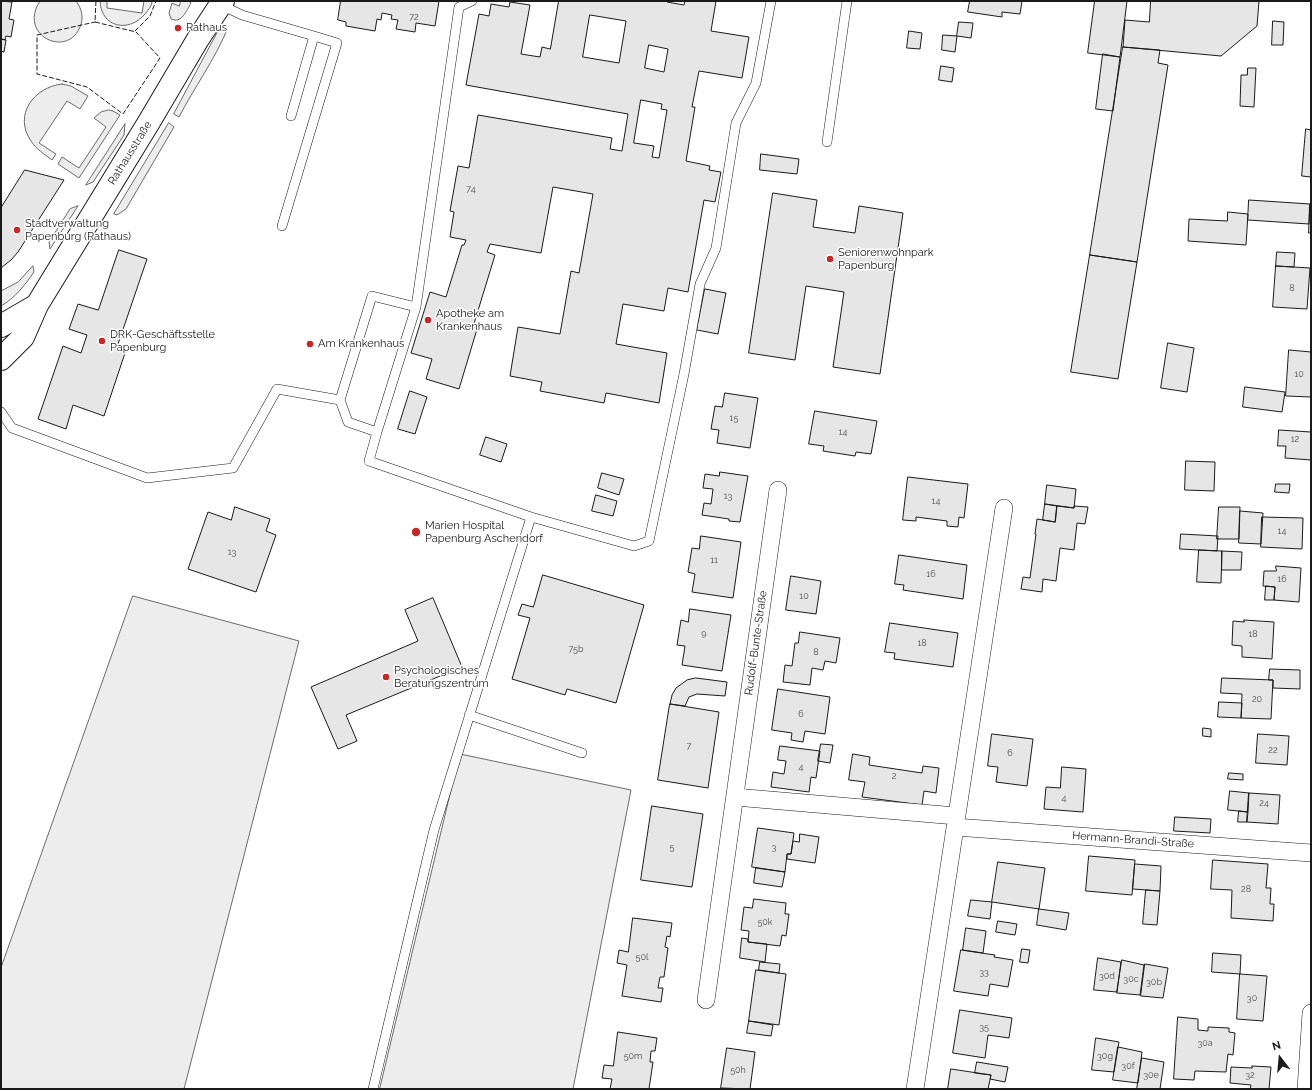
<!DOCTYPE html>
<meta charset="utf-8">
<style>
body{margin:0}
#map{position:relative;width:1312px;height:1090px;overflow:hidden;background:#fff;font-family:Raleway,sans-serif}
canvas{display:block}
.frame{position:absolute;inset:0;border:2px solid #1a1a1a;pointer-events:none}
.north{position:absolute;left:1260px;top:1038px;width:40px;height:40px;-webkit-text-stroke:3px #fff;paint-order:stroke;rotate:344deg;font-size:11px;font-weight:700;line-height:16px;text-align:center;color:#1a1a1a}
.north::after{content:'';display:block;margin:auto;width:14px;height:18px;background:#1a1a1a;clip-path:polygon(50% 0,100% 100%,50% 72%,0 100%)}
</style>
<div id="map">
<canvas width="1312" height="1090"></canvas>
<div class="frame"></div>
<div class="north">N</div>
</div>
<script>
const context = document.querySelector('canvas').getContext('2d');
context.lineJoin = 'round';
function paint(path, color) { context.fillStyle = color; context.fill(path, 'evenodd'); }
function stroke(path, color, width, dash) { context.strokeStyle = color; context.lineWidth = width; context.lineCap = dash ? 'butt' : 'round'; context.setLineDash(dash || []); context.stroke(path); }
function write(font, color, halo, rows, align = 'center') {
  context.font = font + ' Raleway,sans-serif'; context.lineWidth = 3; context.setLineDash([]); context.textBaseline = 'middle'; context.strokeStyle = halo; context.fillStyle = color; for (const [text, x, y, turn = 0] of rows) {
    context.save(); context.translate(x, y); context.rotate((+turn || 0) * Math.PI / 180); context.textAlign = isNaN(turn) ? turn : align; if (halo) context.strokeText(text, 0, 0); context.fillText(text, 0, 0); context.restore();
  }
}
const green = new Path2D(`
 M40,1H76C82,9 84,18 80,27C67,59 17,35 40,1Z
 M100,1H107V8L142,13L144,1H151L152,3C151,7 148,10 145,14C129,33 101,28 100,1Z
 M181,1H189L191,3C186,11 182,24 171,19L169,13L172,3L179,6Z
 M221,26L227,30C215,59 194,88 179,117L174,114Z
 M62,84L71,86L88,96L80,109L67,101L39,143L56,154L52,160C44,154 36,149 31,141C13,115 34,87 62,84Z
 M109,110L113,111L120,115L79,178L58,164L62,157L79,168L106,127L94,118L101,112Z
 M169,123L174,127L126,209L117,215L114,214Z
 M125,124L124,135L93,182L86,185Z
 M78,206L50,249L49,242L70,209Z
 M33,266L34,272C25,285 15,298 1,306V291L18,282Z
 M133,596L299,641L184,1089H1V968Z
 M460,754L631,790L573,1089H380Z`);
paint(green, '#ededed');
stroke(green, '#6a6a6a', 1);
const building = new Path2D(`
 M1,1L12,2L9,19L14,20L11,37L6,36L5,40L1,39Z
 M341,1H439L435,26L416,23L415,32L396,29L398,20L391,19L392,15L382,13L381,20L377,19L375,31L346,26V22L338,20Z
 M559,1H668L667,2L684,5L685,1H716L711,31L749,37L742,78L699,71L692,107H695L686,161L710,166L709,170L721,172L715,202L704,200L688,292L668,288L664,311L623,304L616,344L667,353L659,403L606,393L604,403L540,391L542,382L510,376L518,327L560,334L571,271L579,273L593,194L553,187L541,253L490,244L487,252L495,255L473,327L477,329L459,389L426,379L432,359L411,353L430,292L446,297L462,245H464L466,240L450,237L454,212L450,211L458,166L469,168L478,115L612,138L610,149L622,151L628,114L466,85L479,14L489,16L491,4L509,7L510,2L530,5L521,54L540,57L542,47L550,49ZM590,15L626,21L619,63L583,57ZM649,45L668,49L664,72L645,68ZM641,100L662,104L661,109L667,110L659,158L652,157L654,146L634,143Z
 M970,1H1022L1020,14L1002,12V17L968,12Z
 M1095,1H1127L1120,57L1088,53Z
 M1151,1H1259L1257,26L1221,56L1123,47L1125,20L1149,22Z
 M1273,21L1284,22L1283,45H1272Z
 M959,22L973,23L971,38L957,36Z
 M909,31L922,33L920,49L907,48Z
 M943,35L957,36L955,52L942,50Z
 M1,39L6,40L4,52L1,51Z
 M1123,47L1160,50L1158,63L1168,65L1137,262L1090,255Z
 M1103,54L1120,57L1113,111L1096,109Z
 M941,66L954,68L952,82L939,80Z
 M1248,68H1256L1254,107L1240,106L1241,75H1247Z
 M1306,129L1311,130V177L1302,176Z
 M761,154L799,159L797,174L760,170Z
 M25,170L64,180L18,252L11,260L1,268V208Z
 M773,193L817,200L813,227L855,233L859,206L903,213L880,374L833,367L844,292L806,286L795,360L749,353Z
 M1249,200L1310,204L1309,224L1248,220Z
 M1310,204H1311V233H1309Z
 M1228,212L1248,214L1246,245L1188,241L1189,219L1227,221Z
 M119,250L147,259L117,347L126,350L104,416L73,405L66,429L38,419L63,346L81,353L87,335L69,329L78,304L98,310Z
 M1277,252L1295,253L1294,267L1276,266Z
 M1090,255L1137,262L1118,379L1071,372Z
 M1276,266L1310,268L1307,309L1273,307Z
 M705,289L726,293L718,334L697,330Z
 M1168,343L1194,348L1187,392L1161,388Z
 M1289,350L1311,352V397L1286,396Z
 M1245,387L1285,392L1282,412L1243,407Z
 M410,391L427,397L415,434L398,429Z
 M725,393L758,398L750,448L717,443L719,430L711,429L715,406L722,407Z
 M815,411L877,421L871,454L856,452L855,456L823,451L824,446L809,444Z
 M1279,430L1311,432V460L1285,458L1286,446H1278Z
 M486,437L507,444L501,462L480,455Z
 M1186,461L1215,462L1214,491L1185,490Z
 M720,472L748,476L740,522L729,521V519L702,515L704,503L711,504L713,489L703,488L705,474L719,476Z
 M602,473L624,479L619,495L598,488Z
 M908,477L968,484L964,518L959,517L958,527L947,526V521L916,517V521L903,520Z
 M1276,484H1290L1289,493L1275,492Z
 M1047,485L1076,489L1074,508L1045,504Z
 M596,495L617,501L613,516L592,511Z
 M1045,504L1057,506L1055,522L1043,520Z
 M1057,506L1074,508V506L1088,507L1085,524L1077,523L1074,550L1060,548L1056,581L1043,579L1042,592L1021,589L1023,577L1030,578L1036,534H1035L1037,519L1055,522Z
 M235,507L270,519L266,531L276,535L256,592L188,569L208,512L231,520Z
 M1219,507H1240L1239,539H1217Z
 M1240,511L1263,513L1261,544L1239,543Z
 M1262,517L1303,518L1302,549L1261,547Z
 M1181,534L1218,536L1217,551L1180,549Z
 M701,536L741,542L733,598L692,592L695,574L688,572L692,548L699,549Z
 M1199,550L1222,551L1221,583L1197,582Z
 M1222,551L1242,552L1241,570H1222Z
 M899,555L967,565L963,599L903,590L904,585L895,584Z
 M1276,566L1301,568L1299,602L1274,600L1275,587L1263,586L1264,571H1276Z
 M543,575L644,605L616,703L567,689L565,695L512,679L530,618L518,615L522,604L533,607Z
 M791,576L821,581L816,614L786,610Z
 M1266,586L1275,587L1274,600H1265Z
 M433,598L462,667L346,715L357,741L338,749L311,687L418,641L405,610Z
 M690,609L731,615L722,671L682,665L685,646L677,645L681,620L688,622Z
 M1244,620L1274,622L1272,659L1242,657V646L1232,645L1233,621L1244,622Z
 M890,623L958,633L953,667L894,659L895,653L885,652Z
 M800,632L840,638L836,663L825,661L823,670L812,668L810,685L783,682L785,665L792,666L795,643H798Z
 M1270,669L1300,670V689L1273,688V680H1269Z
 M696,678L727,682L725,696L697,694L689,697L685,706L670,704L672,695L676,688L687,680Z
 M1222,678L1273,680L1271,719L1241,718L1242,694L1221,693Z
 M778,689L830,697L825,734L805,731L803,742L791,740L792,733L772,730Z
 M1219,702L1242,703L1241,718L1218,717Z
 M670,704L719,712L708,788L658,780Z
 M1203,728L1211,729V737L1203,736Z
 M992,734L1033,739L1027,786L996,782L998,767L988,766Z
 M1258,734L1289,736L1287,765L1256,763Z
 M821,744L833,745L830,763L818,761Z
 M780,746L820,751L816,778L811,777L809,792L771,787L773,772L784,774L786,761L778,760Z
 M853,754L870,757L869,765L922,773L923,766L939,768L936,793L924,791L922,805L862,797L865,782L849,780Z
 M1062,767L1086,769L1083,812L1044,809L1046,787L1060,788Z
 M1229,773L1243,774V780L1228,779Z
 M1230,791L1249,793L1248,812L1228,810Z
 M1249,793L1280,795L1278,824L1247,822Z
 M652,806L703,814L692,887L641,880Z
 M1239,811L1248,812L1247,822H1238Z
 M1175,817L1211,819L1210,833L1174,831Z
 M758,828L794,833L791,854H787L785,872L752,867Z
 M800,834L819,837L815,863L787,859V854H791L793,841L799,842Z
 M1089,856L1135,860L1132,895L1086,891Z
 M1213,860L1268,864L1266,888H1271L1270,904H1274L1273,921L1231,918L1232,890L1211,889Z
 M998,862L1045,868L1039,909L992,902Z
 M1135,864L1161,866L1160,891L1133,889Z
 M756,868L785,872L782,887L754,883Z
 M1146,890L1160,891L1157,925L1143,924Z
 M754,899L786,903L785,914H789L786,936L782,935L780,946L748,942L749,931L741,930L744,907L752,908Z
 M971,900L992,902L990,919L968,916Z
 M1039,909L1069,913L1066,930L1037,925Z
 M633,918L672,923L670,937L667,936L665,947L668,948L664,977H660L658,988H663L661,1002L622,996L627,965L617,963L619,950L628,952Z
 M998,921L1017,924L1015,935L996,932Z
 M966,928L986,931L983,953L963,950Z
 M742,938L748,939V942L767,944L765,962L740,958Z
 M1022,949L1030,950L1028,963L1020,962Z
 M961,950L995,955L994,957L1013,960L1008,987L990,984L988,996L954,991Z
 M1213,953L1241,955L1240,974L1212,972Z
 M1098,958L1121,962L1117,992L1094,990Z
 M1122,960L1144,965L1140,995L1117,993Z
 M760,962L780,964L779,973L759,970Z
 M1145,964L1168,968L1163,998L1141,996Z
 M756,970L786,974L779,1025L749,1021Z
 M1240,974L1267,976L1263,1021L1237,1019Z
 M960,1010L1012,1018L1009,1038L988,1035L985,1058L953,1053Z
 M1178,1017L1198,1019V1030L1208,1031V1027L1229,1028V1032L1235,1033L1233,1055L1228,1054L1226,1072L1195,1071L1194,1080L1174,1079Z
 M749,1021L773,1025L771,1036L747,1033Z
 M618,1032L657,1038L655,1051H651L650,1062H653L649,1089H610L612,1079L602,1078L604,1065L613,1066Z
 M1096,1038L1119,1042L1114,1072L1092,1070Z
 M1118,1047L1142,1052L1138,1083L1113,1080Z
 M727,1048L755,1052L750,1089L721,1088Z
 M1142,1058L1164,1062L1160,1089H1137Z
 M977,1062L1008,1067L1005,1082L990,1079L991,1075L975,1073Z
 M1252,1066L1271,1067L1269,1089H1250L1251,1085L1230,1083L1231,1067L1252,1068Z
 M951,1069L991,1075L988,1089H948Z`);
paint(building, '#e6e6e6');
stroke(building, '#1a1a1a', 1);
const lane = new Path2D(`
 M221,5L242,15L314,36L291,116
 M827,142L847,1
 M282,226L337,43L314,36
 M1,412L12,428L147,478L233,468L277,389L340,400
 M377,432L348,422L340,400L372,296L416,307
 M531,517L634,546L649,541L684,374L700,284L716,248L736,123L756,83L771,1
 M469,715L582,753
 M373,1089L434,830L531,517L369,461L377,432L416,307L459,7L472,1`);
const street = new Path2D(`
 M735,797L956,816
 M955,827L1311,853
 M706,1000L778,490
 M915,1089L1004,508
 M1306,1089L1311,1013`);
const secondary = new Path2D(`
 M1,326L37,305
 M1,359L23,337L37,305L149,122L198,39L223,1`);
stroke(lane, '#1a1a1a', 10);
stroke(street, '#1a1a1a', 18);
stroke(secondary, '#1a1a1a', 24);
stroke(lane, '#fff', 9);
stroke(street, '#fff', 17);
stroke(secondary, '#fff', 22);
stroke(new Path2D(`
 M96,1L95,21L96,22
 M95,22L136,32L160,58L123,114L87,87L37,74V35Z
 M135,31L150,16L156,1`), '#1a1a1a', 1, [5, 2]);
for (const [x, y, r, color] of [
 [178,28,4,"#c62828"],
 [17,230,4,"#c62828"],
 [830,259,4,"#c62828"],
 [428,320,4,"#c62828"],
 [102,341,4,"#c62828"],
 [310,344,4,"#c62828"],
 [416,532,5,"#c62828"],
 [386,677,4,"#c62828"]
]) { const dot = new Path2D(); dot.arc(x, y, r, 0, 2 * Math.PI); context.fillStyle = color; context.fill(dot); stroke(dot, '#fff', 1.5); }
write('9px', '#4d4d4d', null, [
 ["72",414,17],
 ["74",471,189],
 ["8",1292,288],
 ["10",1299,374],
 ["15",734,418],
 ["14",843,432],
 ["12",1295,439],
 ["13",728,496],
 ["14",936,501],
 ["14",1282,531],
 ["13",232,552],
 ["11",714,560],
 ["16",931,574],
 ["16",1282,579],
 ["10",804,596],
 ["9",704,633],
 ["18",1253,634],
 ["18",922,643],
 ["75b",576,649],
 ["8",816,652],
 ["20",1257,699],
 ["6",801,714],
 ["7",689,746],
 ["22",1273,750],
 ["6",1010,753],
 ["4",801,767],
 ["2",894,776],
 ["4",1064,798],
 ["24",1264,803],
 ["5",672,847],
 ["3",774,847],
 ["28",1246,889],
 ["50k",765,922],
 ["50l",642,957],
 ["33",984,972],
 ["30d",1107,976],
 ["30c",1131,979],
 ["30b",1154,982],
 ["30",1252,998],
 ["35",984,1027],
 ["30a",1205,1043],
 ["50m",633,1056],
 ["30g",1105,1056],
 ["30f",1128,1066],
 ["50h",738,1070],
 ["30e",1151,1075],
 ["32",1250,1075]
]);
write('11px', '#1a1a1a', '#fff', [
 ["Rathaus",186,28],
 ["Stadtverwaltung",25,224],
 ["Papenburg (Rathaus)",25,237],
 ["Seniorenwohnpark",838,253],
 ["Papenburg",838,266],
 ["Apotheke am",436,314],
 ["Krankenhaus",436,327],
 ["DRK-Geschäftsstelle",110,335],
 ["Papenburg",110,348],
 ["Am Krankenhaus",318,344],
 ["Marien Hospital",425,526],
 ["Papenburg Aschendorf",425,539],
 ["Psychologisches",394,671],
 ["Beratungszentrum",394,684]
], 'left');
write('11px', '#1a1a1a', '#fff', [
 ["Rathausstraße",130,153,-58],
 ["Rudolf-Bunte-Straße",756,643,-82],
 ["Hermann-Brandi-Straße",1133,840,4]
]);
</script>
